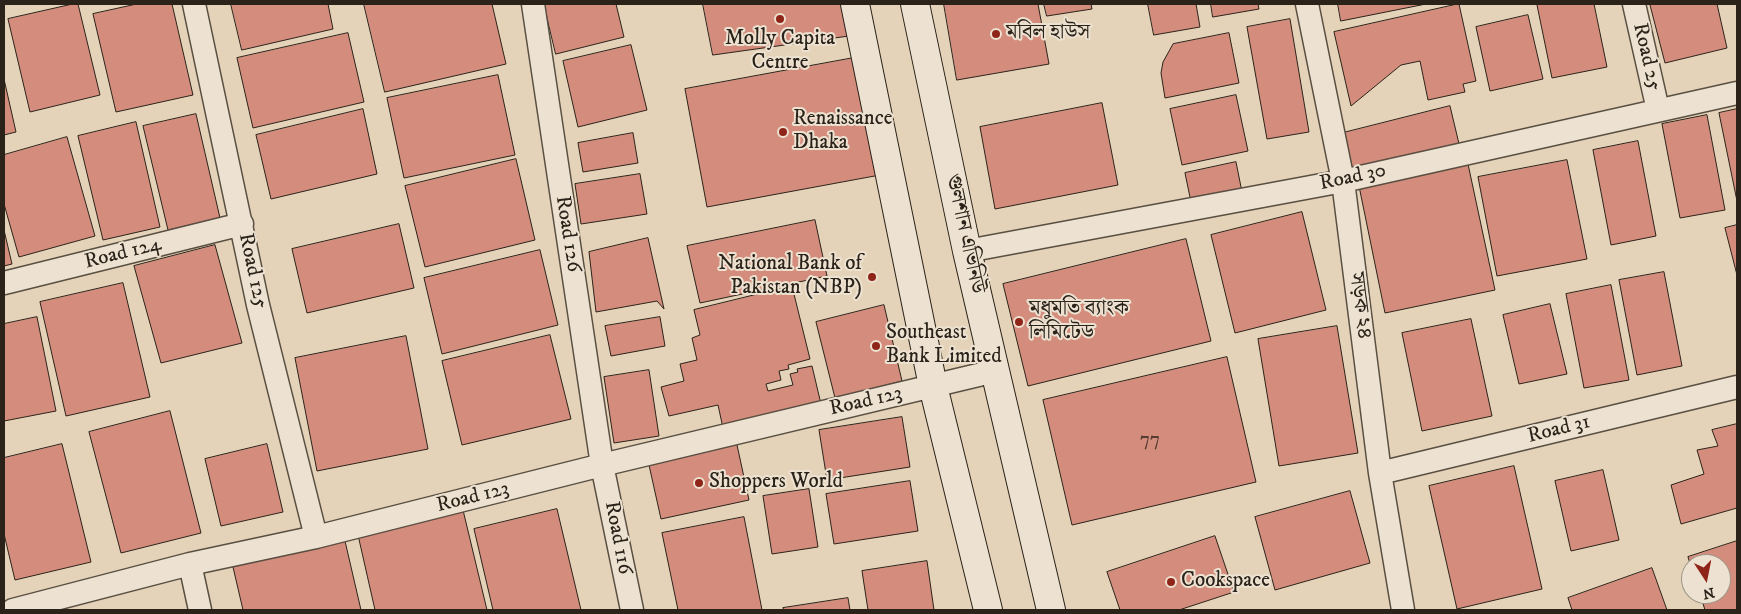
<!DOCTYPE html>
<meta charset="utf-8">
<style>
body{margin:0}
#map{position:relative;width:1741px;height:614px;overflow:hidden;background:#e4d3b8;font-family:"IM FELL DW Pica",serif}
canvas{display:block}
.frame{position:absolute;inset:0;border:5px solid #2b231a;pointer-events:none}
.north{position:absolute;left:1681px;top:554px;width:50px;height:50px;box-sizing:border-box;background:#ede2d1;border:1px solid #9f9688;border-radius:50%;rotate:169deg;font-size:14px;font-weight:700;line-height:20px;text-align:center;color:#2b231a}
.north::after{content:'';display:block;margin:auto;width:18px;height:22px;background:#8f2418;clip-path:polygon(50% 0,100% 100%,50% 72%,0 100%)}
</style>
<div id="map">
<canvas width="1741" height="614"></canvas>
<div class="frame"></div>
<div class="north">N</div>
</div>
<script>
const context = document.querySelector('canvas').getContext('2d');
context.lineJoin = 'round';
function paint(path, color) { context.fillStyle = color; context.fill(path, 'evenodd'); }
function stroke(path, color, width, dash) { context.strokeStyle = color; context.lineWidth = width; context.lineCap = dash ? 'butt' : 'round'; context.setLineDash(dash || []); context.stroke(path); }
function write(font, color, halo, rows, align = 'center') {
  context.font = font + ' "IM FELL DW Pica","Noto Serif Bengali",serif'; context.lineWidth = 4; context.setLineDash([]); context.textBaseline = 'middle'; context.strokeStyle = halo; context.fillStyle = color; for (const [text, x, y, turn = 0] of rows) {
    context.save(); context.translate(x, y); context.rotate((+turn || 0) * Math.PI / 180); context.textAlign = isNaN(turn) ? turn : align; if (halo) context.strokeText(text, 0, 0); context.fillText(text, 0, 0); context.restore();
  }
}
const building = new Path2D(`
 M73,4H78L100,95L30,112L8,19Z
 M137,4H172L193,95L116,112L93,14Z
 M231,4H328L333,29L242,50Z
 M364,4H492L506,64L385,92Z
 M544,4H616L624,37L556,54Z
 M703,4H850L856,35L713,55Z
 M944,4H1038L1049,64L957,80Z
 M1044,4H1091L1092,9L1047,16Z
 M1148,4H1196L1200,27L1154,35Z
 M1211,4H1258L1259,9L1213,17Z
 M1338,4H1426L1341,21Z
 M1459,4L1476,81L1463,84L1465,92L1428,100L1420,61L1401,65L1351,106L1334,32Z
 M1542,4H1594L1607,67L1552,78L1537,5Z
 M1653,4H1717L1727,48L1665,63L1650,5Z
 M1528,15L1543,79L1490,91L1476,27Z
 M1290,19L1309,132L1267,139L1247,27Z
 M348,33L364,102L253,128L237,58Z
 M1229,33L1239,83L1165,98L1161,73L1163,62L1173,44Z
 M631,45L647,110L578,127L563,61Z
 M859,57L880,175L707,207L685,89Z
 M498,75L515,155L404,178L387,98Z
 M4,79L16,132L4,135Z
 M1236,95L1248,151L1182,165L1170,109Z
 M1102,103L1118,185L995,209L980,127Z
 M1450,106L1460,148L1349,175L1339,134Z
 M363,109L377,174L271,199L256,135Z
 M1737,109V201L1719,113Z
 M196,114L220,218L168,230L143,126Z
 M1707,115L1725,210L1680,218L1662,124Z
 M136,122L160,227L103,240L78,136Z
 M633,133L638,163L583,172L578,143Z
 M67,137L95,236L19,257L4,204V155Z
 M1638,141L1656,236L1611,245L1593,150Z
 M516,159L535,240L425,267L405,186Z
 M1567,160L1587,259L1497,276L1478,177Z
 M1236,162L1242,192L1191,202L1185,173Z
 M1468,164L1495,290L1385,313L1359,186Z
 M640,174L647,214L581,224L575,184Z
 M1302,212L1326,310L1235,333L1211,235Z
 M815,220L827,276L700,303L687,246Z
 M399,224L414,288L307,313L292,249Z
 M1737,225V275L1725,228Z
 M4,230L12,264L4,266Z
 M648,238L664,309L657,301L596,312L589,252Z
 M1186,239L1211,341L1028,386L1003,284Z
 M215,245L242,343L161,363L134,266Z
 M540,250L558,325L442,354L424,278Z
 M1664,272L1682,366L1637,375L1619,280Z
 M123,283L150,397L66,416L40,302Z
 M1611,285L1629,380L1584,388L1566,294Z
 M792,286L810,359L788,365L789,369L779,371L781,380L766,384L768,391L793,385L790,374L798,372L797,369L812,366L821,404L723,428L718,405L669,416L661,387L684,381L680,364L697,360L692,338L700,335L694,310Z
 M1550,304L1567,374L1519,384L1503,315Z
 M884,305L902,381L835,398L816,322Z
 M37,317L56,411L4,421V324Z
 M660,317L665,346L611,356L605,326Z
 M1471,319L1492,416L1422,431L1402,333Z
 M1337,326L1358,453L1279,466L1258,339Z
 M550,335L571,419L462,445L442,361Z
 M406,336L428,449L317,471L295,358Z
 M1227,357L1256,482L1072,525L1043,400Z
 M649,370L659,436L614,443L604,377Z
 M170,411L201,533L121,553L89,432Z
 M902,417L910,467L827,480L819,430Z
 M1737,424V508L1681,524L1671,485L1704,474L1697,450L1718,446L1712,430Z
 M62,444L91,562L15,580L4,534V458Z
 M267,444L283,512L221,526L205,459Z
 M737,445L749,500L661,519L649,465Z
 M1514,466L1542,589L1457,609L1429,486Z
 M1603,470L1619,540L1571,551L1555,481Z
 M910,481L918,531L834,544L826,494Z
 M809,489L818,547L772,554L763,496Z
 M1350,491L1370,563L1275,590L1255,517Z
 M557,509L581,610H493L474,529Z
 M463,510L487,610H375L358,535Z
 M744,517L762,610H678L662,533Z
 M1215,536L1234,592L1179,610H1120L1107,572Z
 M345,541L361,610H243L233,567Z
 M1737,541V610H1705L1700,594H1721V564H1691V567L1688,557Z
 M927,561L934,610H868L862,571Z
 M1652,568L1667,610H1572L1568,598Z
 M848,598L850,610H784L783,608Z`);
paint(building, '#d48c7c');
stroke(building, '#2b231a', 1);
const minor = new Path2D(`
 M194,4L258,305L316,537
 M533,4L602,465L632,610
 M1307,4L1343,181L1380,473L1403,610
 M1634,4L1658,110
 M967,251L1343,181L1737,93
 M4,283L242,224
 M1380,473L1737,387
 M190,564L200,610
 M13,610L190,564L316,537L602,465L995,371`);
const secondary = new Path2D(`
 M855,4L933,386L988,610
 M915,4L967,251L1051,610`);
stroke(minor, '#594f42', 25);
stroke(secondary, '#2b231a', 30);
stroke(minor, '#ede2d1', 22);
stroke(secondary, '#ede2d1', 28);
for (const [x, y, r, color] of [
 [780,19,5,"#8f2418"],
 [996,34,5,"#8f2418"],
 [783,132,5,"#8f2418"],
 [872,277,5,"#8f2418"],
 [1019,322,5,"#8f2418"],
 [876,346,5,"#8f2418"],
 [699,483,5,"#8f2418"],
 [1171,582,5,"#8f2418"]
]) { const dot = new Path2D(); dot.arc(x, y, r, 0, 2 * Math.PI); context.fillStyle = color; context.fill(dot); stroke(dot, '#ede2d1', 2); }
write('19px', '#553d32', null, [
 ["77",1150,441]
]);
write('21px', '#2b231a', '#ede2d1', [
 ["মবিল হাউস",1006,34],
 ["Molly Capita",780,40,"center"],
 ["Centre",780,64,"center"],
 ["Renaissance",793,120],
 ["Dhaka",793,144],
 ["National Bank of",862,265,"right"],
 ["Pakistan (NBP)",862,289,"right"],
 ["মধুমতি ব্যাংক",1029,310],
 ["লিমিটেড",1029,334],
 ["Southeast",886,334],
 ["Bank Limited",886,358],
 ["Shoppers World",709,483],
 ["Cookspace",1181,582]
], 'left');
write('21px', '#2b231a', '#ede2d1', [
 ["Road 25",1646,57,77],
 ["Road 30",1353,178,-12],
 ["Road 126",567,234,81],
 ["গুলশান এভিনিউ",964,234,78],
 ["Road 124",123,254,-14],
 ["Road 125",252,271,78],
 ["সড়ক ২৪",1359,306,83],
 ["Road 123",866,402,-13],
 ["Road 31",1559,430,-14],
 ["Road 123",473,498,-14],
 ["Road 116",617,538,79]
]);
</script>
